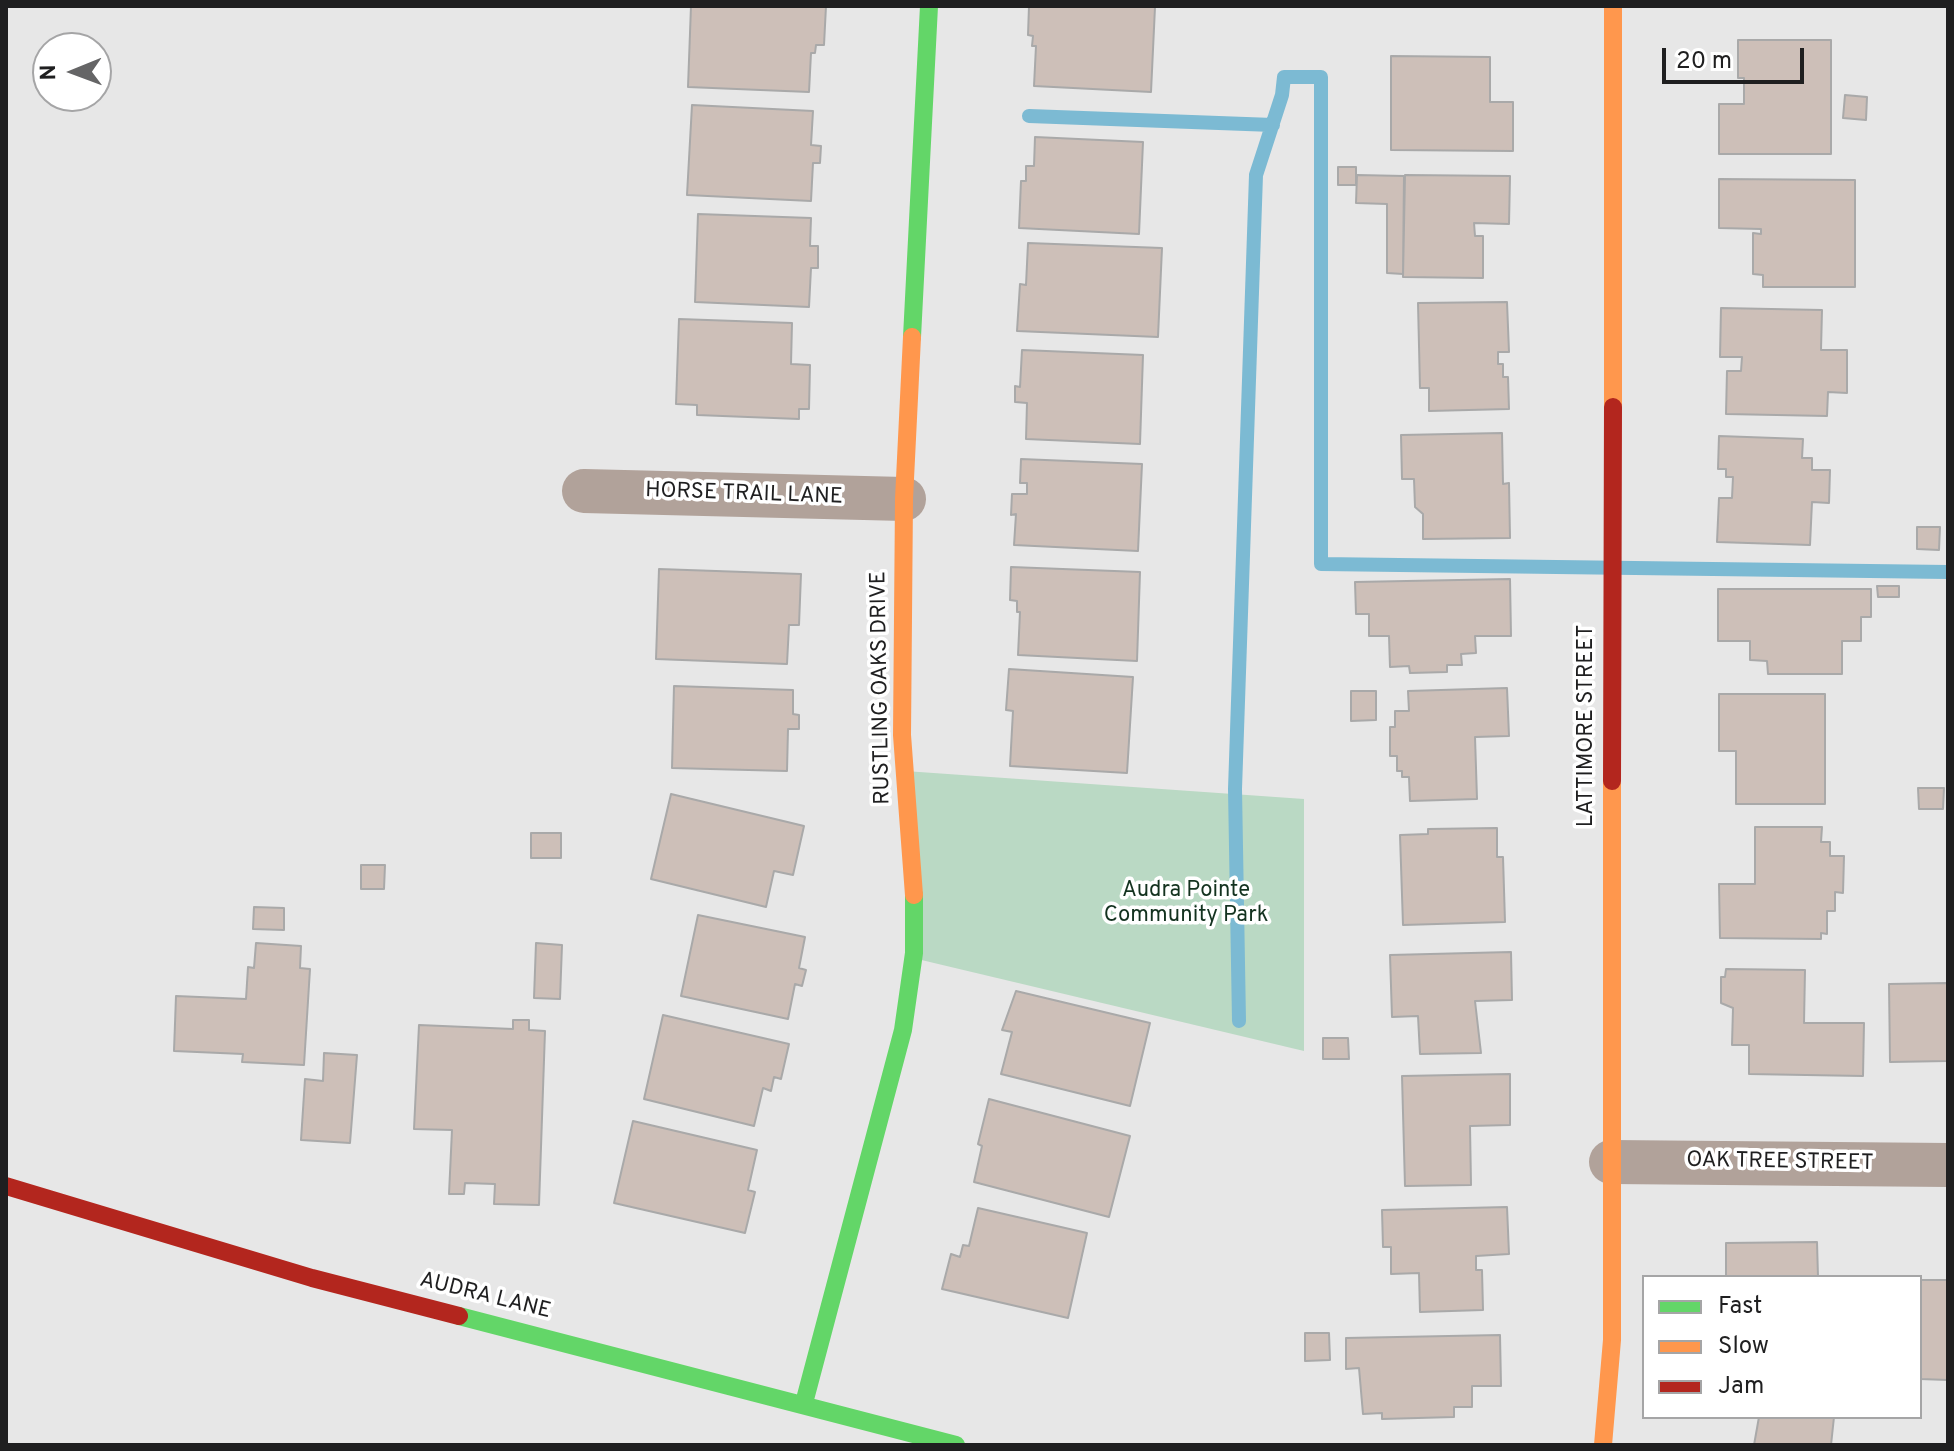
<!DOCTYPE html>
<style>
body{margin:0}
#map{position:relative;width:1954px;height:1451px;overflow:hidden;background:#e7e7e7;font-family:Overpass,sans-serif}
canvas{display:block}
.frame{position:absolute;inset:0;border:8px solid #1f1f20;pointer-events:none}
.legend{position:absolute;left:1642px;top:1275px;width:280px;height:144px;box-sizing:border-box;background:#fff;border:2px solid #a5a5a6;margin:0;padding:10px 14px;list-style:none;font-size:24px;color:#1f1f20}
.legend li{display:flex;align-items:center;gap:16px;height:40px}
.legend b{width:40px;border:2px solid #a5a5a6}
.north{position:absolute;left:32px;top:32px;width:80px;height:80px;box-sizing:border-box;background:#fff;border:2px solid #a5a5a6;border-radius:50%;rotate:269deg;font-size:22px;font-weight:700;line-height:32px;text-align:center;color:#1f1f20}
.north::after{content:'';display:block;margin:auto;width:28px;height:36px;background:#656566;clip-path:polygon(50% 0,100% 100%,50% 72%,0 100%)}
.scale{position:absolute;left:1662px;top:48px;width:142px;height:36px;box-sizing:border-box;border:4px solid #1f1f20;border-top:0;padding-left:10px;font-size:24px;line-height:28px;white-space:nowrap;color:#1f1f20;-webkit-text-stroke:6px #fff;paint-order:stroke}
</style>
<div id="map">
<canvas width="1954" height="1451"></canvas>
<div class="frame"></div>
<ul class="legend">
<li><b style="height:10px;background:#63d668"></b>Fast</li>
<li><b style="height:10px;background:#ff974d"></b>Slow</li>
<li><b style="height:10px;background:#b3261e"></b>Jam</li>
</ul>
<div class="north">N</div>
<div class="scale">20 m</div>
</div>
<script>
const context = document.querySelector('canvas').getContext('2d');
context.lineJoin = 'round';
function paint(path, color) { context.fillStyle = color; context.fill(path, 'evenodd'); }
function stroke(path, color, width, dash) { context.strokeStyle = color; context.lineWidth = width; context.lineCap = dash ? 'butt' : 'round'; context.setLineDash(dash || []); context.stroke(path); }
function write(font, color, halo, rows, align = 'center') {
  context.font = font + ' Overpass,sans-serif'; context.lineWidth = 7; context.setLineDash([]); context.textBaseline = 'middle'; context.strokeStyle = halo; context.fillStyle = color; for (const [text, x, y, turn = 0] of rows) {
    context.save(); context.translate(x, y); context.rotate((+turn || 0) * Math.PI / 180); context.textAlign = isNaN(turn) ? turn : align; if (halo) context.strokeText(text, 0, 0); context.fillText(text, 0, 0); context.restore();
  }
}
paint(new Path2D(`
 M905,771L1304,799V1051L913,958Z`), '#bad9c4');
stroke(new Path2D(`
 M1029,116L1273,125
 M1239,1021L1235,789L1256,175L1282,95L1284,77H1321V564L1948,572`), '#7cbad3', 14);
const building = new Path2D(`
 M691,6H826L824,45H816L815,53H811L809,92L688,87Z
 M1029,6L1155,7L1151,92L1034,86L1036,46H1032L1033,36L1028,35Z
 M1738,40H1831V154H1719V104H1744V78H1738Z
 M1391,56L1490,57V102H1513V151L1391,150Z
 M1845,95L1867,97L1866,120L1843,118Z
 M692,105L813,111L811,145L821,146L820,163H813L811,201L687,195Z
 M1035,137L1143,142L1139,234L1019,228L1021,181H1026V166H1034Z
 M1338,167H1356V185H1338Z
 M1357,175L1404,176L1403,274L1387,273V204L1356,203Z
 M1405,175L1510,176L1509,224L1474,223L1475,236H1483V278L1403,277Z
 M1719,179L1855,180V287H1763V275L1753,274V233L1761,234V229L1719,228Z
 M698,214L811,218L810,246H818V268H811L809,307L695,302Z
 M1028,243L1162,248L1158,337L1017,331L1020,284L1026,285Z
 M1507,302L1509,352H1498V364H1503V377H1508L1509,409L1429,411V388H1420L1418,303Z
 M1721,308L1822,310L1821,350H1847V393L1828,392L1827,416L1726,414L1727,371H1741L1742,357H1720Z
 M679,319L792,323L791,364L810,365L809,409H799V419L697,415V405L676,404Z
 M1022,350L1143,355L1140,444L1026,439L1027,403L1015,402V386L1020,387Z
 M1502,433L1503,484L1509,483L1510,538L1423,539V514L1415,507L1414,479H1402L1401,435Z
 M1719,436L1803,439L1802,458H1812V470H1830L1829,503L1812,502L1810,545L1717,542L1719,498H1732L1733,477H1726V469H1718Z
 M1021,459L1142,464L1138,551L1014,545L1016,514L1011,515L1012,494H1027V483H1020Z
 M1917,527H1940L1939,550L1917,549Z
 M1011,567L1140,572L1137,661L1018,655L1020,612H1017V601L1010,600Z
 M659,569L801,574L799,625H789L787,664L656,659Z
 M1510,579L1511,636H1475L1476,653L1461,654L1462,665H1447V672L1410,673L1409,666L1390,667L1389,636H1369V614H1356L1355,582Z
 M1877,586H1899V597H1878Z
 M1718,589H1871V617H1861V641H1842V674H1768L1767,661L1750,660V641H1718Z
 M1009,669L1133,677L1127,773L1010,766L1013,711L1006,710Z
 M674,686L793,690V714L799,715V729H788L787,771L672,768Z
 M1507,688L1509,736L1475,737L1477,799L1410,801L1409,777H1402V771H1397V756H1390V727H1395V711H1409L1408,691Z
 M1351,691H1376V720L1351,721Z
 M1719,694H1825V804H1736V751H1719Z
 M1918,788H1944L1943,809H1919Z
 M671,794L804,826L793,875L774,871L766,907L651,879Z
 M1755,827H1822L1821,842H1830V856H1844L1843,893L1835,892V911H1827V934L1821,933V939L1720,938L1719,884H1755Z
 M1497,828V857H1503L1505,922L1403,925L1400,835L1428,834V829Z
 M531,833H561V858H531Z
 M361,865H385L384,889H361Z
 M254,907L284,908V930L253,929Z
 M698,915L805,937L799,968L806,970L802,986L795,984L788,1019L681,996Z
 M256,943L301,946L300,968L310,969L304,1065L242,1062L243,1054L174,1051L176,996L246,999L248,967L254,968Z
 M536,943L562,945L560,999L534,998Z
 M1511,952L1512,1000L1475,1001L1481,1053L1420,1054L1418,1016L1392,1017L1390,955Z
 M1726,969L1805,970L1804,1023H1864L1863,1076L1749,1074V1045H1732L1733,1008L1721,1003V977H1725Z
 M1948,983V1061L1890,1062L1889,984Z
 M1016,991L1150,1023L1130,1106L1001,1074L1012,1032L1002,1030Z
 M663,1015L789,1044L781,1079L774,1077L771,1091L763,1088L754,1126L644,1099Z
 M513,1020H529V1030L545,1031L539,1205L494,1204L495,1184L465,1183L464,1194H449L452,1130L414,1129L419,1025L513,1029Z
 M1323,1038H1348L1349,1059H1323Z
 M324,1053L357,1055L350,1143L301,1140L305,1079L323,1081Z
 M1510,1074V1125L1470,1126L1471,1185L1405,1186L1402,1076Z
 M989,1099L1130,1136L1109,1217L974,1182L982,1146L978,1144Z
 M633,1121L757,1150L748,1190L755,1192L745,1233L614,1203Z
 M1507,1207L1509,1254L1476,1256V1270H1482L1483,1310L1420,1312L1419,1273L1391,1274V1247H1383L1382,1210Z
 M978,1208L1087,1233L1068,1318L942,1289L951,1254L960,1257L963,1245L969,1246Z
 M1817,1242L1818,1277H1726V1243Z
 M1920,1280H1948V1380L1920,1379Z
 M1305,1333H1329L1330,1360L1305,1361Z
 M1500,1335L1501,1386H1472V1407H1454V1417L1382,1419V1413L1363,1414L1359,1368L1346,1369V1338Z
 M1759,1417H1834L1831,1445H1754Z`);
paint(building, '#cdbfb8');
stroke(building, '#a9a9a9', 2);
stroke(new Path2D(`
 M584,491L904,499
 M1611,1162L1948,1165`), '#b1a29a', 44);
stroke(new Path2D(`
 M912,337L929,6
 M459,1316L956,1445
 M804,1403L903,1030L914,953V895`), '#63d668', 18);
stroke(new Path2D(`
 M912,337L904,499L902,735L914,895
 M1613,407V6
 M1603,1445L1612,1340V781`), '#ff974d', 18);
stroke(new Path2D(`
 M1612,781L1613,407
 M6,1186L312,1278L459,1316`), '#b3261e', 18);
write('22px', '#1f1f20', '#fff', [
 ["HORSE TRAIL LANE",744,495,2],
 ["RUSTLING OAKS DRIVE",882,688,-91],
 ["LATTIMORE STREET",1588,726,-90],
 ["OAK TREE STREET",1780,1163,1],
 ["AUDRA LANE",485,1297,14]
]);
write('22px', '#13321f', '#fff', [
 ["Audra Pointe",1186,892],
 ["Community Park",1186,917]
]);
</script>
